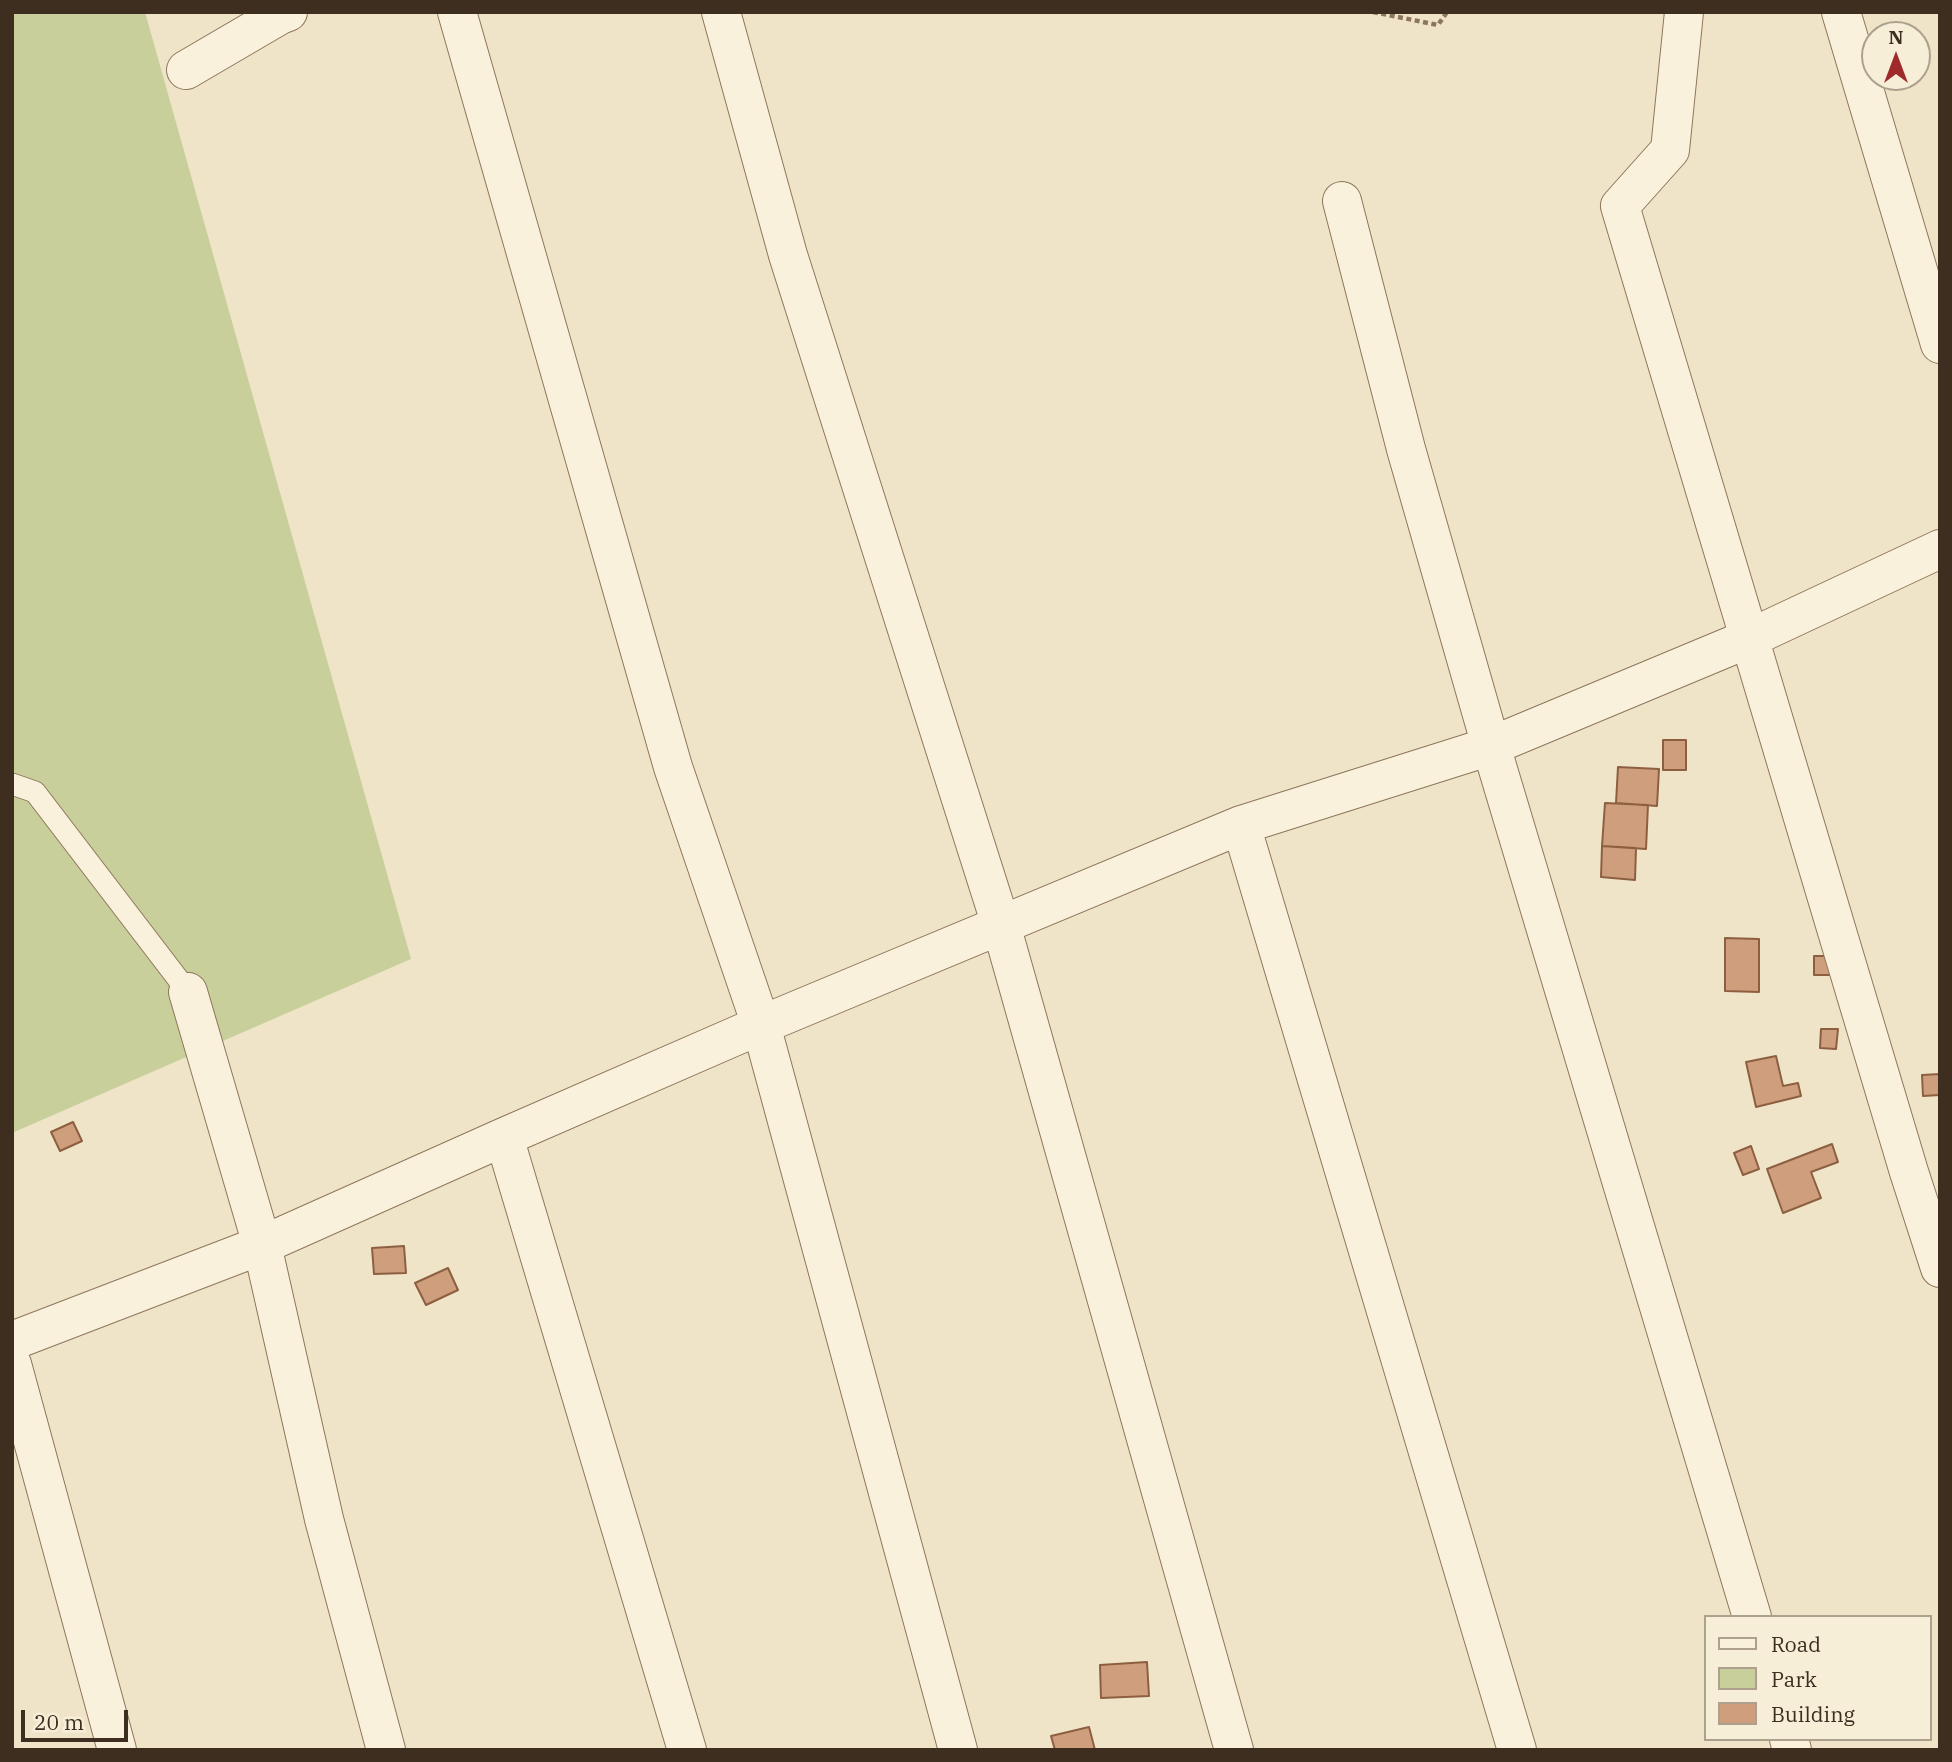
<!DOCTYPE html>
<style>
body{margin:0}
#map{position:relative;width:1952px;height:1762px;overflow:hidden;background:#f0e4c8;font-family:"IBM Plex Serif",serif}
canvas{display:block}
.frame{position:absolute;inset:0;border:14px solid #3d2e20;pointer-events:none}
.legend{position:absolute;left:1704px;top:1615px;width:228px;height:126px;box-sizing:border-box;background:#f7eed8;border:2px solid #ada18e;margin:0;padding:9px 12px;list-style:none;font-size:21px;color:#3d2e20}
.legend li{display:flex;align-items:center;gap:14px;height:35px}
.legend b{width:35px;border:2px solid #ada18e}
.north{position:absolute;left:1861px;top:21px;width:70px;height:70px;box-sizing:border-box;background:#f7eed8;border:2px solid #ada18e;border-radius:50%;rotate:0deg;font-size:19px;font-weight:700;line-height:28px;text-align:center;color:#3d2e20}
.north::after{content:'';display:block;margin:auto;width:24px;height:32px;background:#9e2a2b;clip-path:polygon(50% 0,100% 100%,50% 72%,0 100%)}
.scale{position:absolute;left:21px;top:1710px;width:107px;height:32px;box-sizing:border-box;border:4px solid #3d2e20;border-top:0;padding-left:9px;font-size:21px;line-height:24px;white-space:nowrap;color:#3d2e20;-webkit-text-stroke:5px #f7eed8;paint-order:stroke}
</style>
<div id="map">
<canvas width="1952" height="1762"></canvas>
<div class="frame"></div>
<ul class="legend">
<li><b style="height:9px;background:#faf1dc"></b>Road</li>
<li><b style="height:19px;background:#c9cf9b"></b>Park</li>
<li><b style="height:19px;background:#cf9f7d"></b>Building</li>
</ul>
<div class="north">N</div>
<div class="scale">20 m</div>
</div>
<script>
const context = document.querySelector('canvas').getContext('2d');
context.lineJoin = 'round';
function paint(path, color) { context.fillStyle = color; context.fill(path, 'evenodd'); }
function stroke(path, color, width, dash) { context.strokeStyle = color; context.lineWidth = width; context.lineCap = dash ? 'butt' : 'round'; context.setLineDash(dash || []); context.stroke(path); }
paint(new Path2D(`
 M12,12H145L411,959L12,1133Z`), '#c9cf9b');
const building = new Path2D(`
 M1663,740H1686V770H1663Z
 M1618,767L1659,769L1657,806L1616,803Z
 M1605,803L1648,805L1646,849L1602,846Z
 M1602,846L1636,848L1635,880L1601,877Z
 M1725,938L1759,939V992L1725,991Z
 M1814,956H1830V975H1814Z
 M1821,1029H1838L1836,1049L1820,1048Z
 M1776,1056L1783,1086L1798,1083L1801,1096L1756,1107L1746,1062Z
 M1940,1074V1095L1923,1096L1922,1075Z
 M73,1122L82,1141L60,1151L51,1132Z
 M1832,1144L1838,1162L1811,1172L1821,1198L1783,1213L1767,1169Z
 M1751,1146L1759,1169L1743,1175L1734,1153Z
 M404,1246L406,1273L374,1274L372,1248Z
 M448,1268L458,1290L426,1305L415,1283Z
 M1147,1662L1149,1696L1101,1698L1100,1665Z
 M1089,1727L1095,1750H1055L1051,1736Z`);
paint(building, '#cf9f7d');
stroke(building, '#8d5f41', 2);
const lane = new Path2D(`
 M12,784L35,792L188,992`);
const street = new Path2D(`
 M457,12L673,767L761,1025L958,1750
 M721,12L788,255L1001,925L1234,1750
 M1684,12L1670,150L1620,206L1909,1172L1940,1268
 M1841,12L1940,344
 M186,70L280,15L288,12
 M1342,201L1406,449L1491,746L1752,1617
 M1241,825L1517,1750
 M188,992L262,1245L324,1519L386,1750
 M504,1137L687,1750
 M12,1341L262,1245L504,1137L761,1025L1241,825L1491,746L1750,638L1940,549
 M12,1364L117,1750
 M1789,1739L1792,1750`);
stroke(lane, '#8d765c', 23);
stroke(street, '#8d765c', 40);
stroke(new Path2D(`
 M1373,12L1438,25L1447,12`), '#8d765c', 4.5, [5, 3.5]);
stroke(lane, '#faf1dc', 21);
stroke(street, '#faf1dc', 38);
</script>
